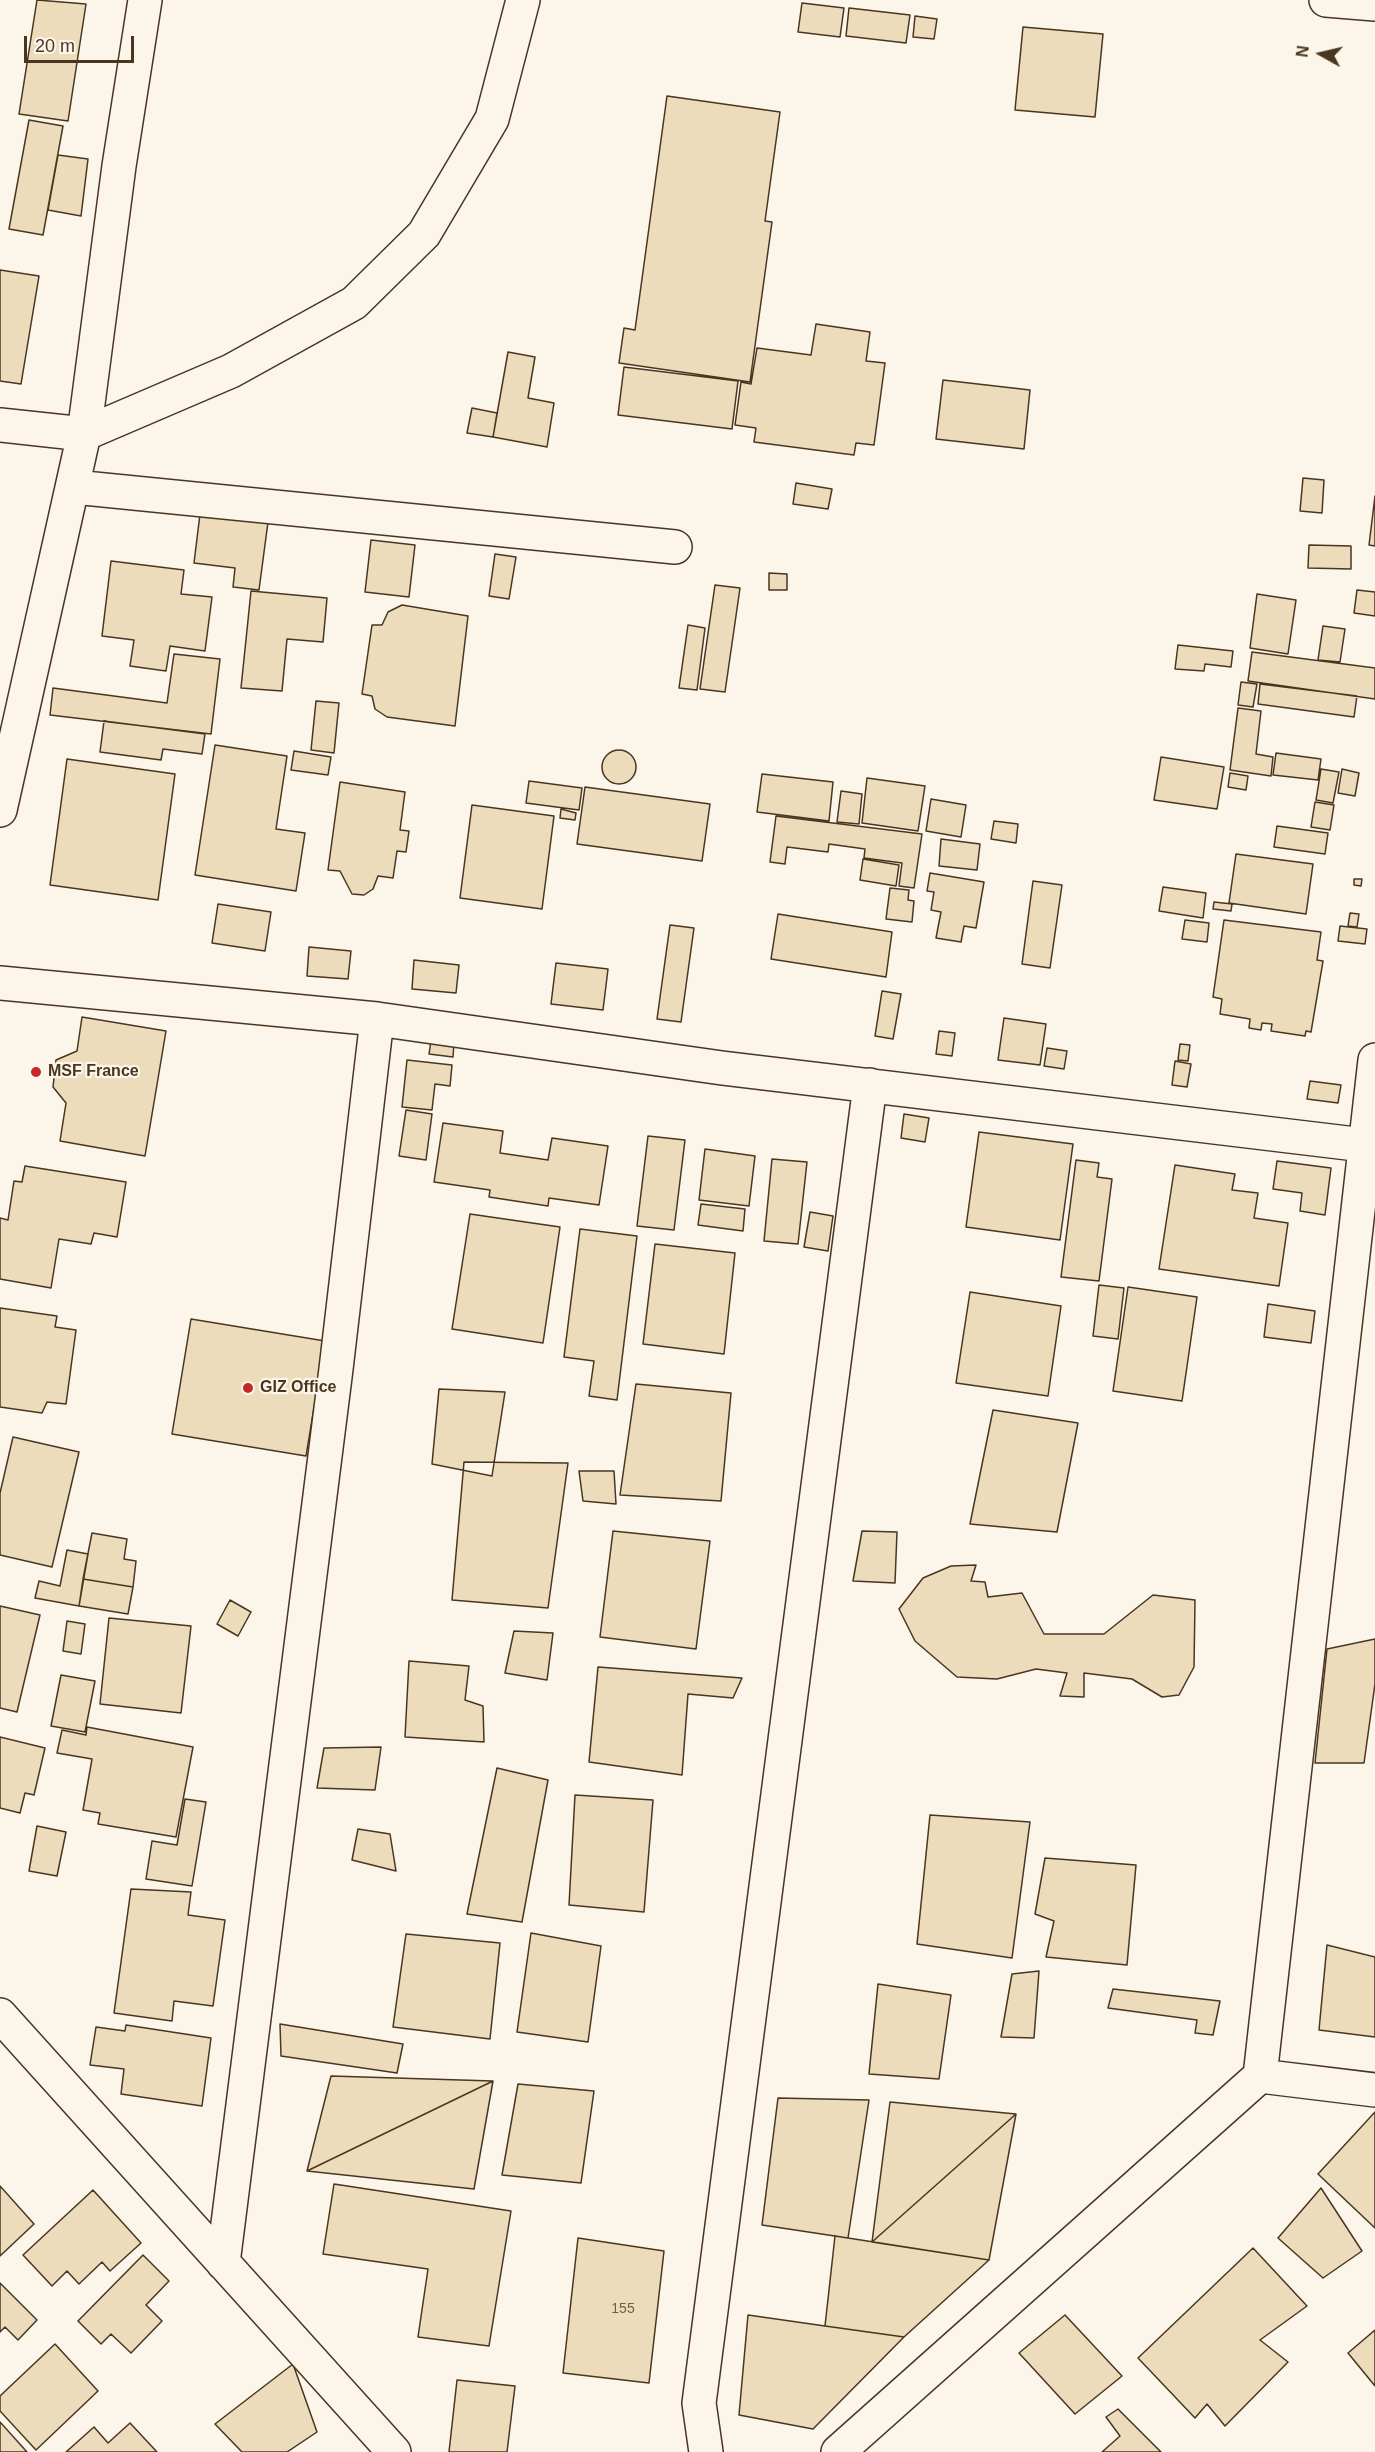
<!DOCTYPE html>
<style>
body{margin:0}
#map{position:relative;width:1375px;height:2452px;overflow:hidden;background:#fbf6e9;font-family:Arial,sans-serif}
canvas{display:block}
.north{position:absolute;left:1291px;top:24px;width:60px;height:60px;-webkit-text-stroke:4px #fbf6e9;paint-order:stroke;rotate:278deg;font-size:16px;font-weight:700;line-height:24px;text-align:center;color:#4a3520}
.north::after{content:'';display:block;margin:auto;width:21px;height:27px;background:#4a3520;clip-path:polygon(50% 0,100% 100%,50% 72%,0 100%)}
.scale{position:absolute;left:24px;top:36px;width:110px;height:27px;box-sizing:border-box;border:3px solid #4a3520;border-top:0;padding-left:8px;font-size:18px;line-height:21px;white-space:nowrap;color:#4a3520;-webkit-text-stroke:4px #fbf6e9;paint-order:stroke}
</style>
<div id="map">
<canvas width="1375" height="2452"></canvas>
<div class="north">N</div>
<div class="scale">20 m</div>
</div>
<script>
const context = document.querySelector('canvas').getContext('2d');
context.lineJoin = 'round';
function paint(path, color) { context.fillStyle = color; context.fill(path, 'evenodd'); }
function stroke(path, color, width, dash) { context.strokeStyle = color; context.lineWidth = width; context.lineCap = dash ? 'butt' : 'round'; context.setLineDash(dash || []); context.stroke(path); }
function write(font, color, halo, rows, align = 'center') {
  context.font = font + ' Arial,sans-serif'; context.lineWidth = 4.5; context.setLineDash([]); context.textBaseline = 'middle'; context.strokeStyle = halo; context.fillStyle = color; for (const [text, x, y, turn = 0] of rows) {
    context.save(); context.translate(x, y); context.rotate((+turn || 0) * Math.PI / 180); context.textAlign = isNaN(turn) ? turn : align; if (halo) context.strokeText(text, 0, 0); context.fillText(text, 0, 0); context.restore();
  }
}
const building = new Path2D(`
 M37,0L86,4L68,121L19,114Z
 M802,3L844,8L840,37L798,32Z
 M849,8L910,15L906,43L846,36Z
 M915,16L937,19L934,39L913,37Z
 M1023,27L1103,34L1095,117L1015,110Z
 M667,96L780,112L765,221L772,222L750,382L619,363L624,328L635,330Z
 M29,120L63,126L43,235L9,229Z
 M58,155L88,159L81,216L48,210Z
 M0,270L39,276L21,384L0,381Z
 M816,324L870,332L866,361L885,363L874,445L856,443L854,455L754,442L756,428L735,425L741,382L751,384L757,348L811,355Z
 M508,352L535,357L528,398L554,403L547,447L493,437Z
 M624,367L738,381L732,429L618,415Z
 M943,380L1030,390L1024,449L936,439Z
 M472,408L497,413L493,437L467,433Z
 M1303,478L1324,480L1322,513L1300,511Z
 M796,483L832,489L828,509L793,504Z
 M1375,496V546L1369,545Z
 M200,514L268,522L259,590L233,587L235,568L194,563Z
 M371,540L415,545L409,597L365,592Z
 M1309,545L1351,546V569L1308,568Z
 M495,554L516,557L509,599L489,596Z
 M111,561L184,570L181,594L212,597L205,651L170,646L166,671L130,666L134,640L102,636Z
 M769,573L787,574V590H769Z
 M715,585L740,588L725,692L700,689Z
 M1357,590L1375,592V616L1354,613Z
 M251,591L327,598L323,642L287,639L282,691L241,688Z
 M1257,594L1296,600L1288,654L1250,648Z
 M402,605L468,616L455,726L387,717L375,709L372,696L362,694L372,625H382L388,612Z
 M688,625L705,628L697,690L679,688Z
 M1323,626L1345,629L1340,662L1318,660Z
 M1178,645L1233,651L1231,667L1205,664L1204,671L1175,669Z
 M1252,652L1375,668V699L1248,681Z
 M174,654L220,659L211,734L50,715L53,688L167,703Z
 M1241,682L1257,684L1253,707L1238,705Z
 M1260,684L1357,696L1354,717L1258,704Z
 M316,701L339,703L334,753L311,750Z
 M1238,708L1261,711L1256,754L1273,757L1271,776L1230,770Z
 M104,721L205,734L202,754L163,749L161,760L100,752Z
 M215,745L287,756L276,829L305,833L296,891L195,875Z
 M602 767a17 17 0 1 1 34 0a17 17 0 1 1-34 0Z
 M294,751L331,757L328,775L291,770Z
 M1276,753L1321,759L1318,780L1273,775Z
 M1161,757L1224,767L1217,809L1154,800Z
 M67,759L175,774L158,900L50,885Z
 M1321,769L1339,772L1333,803L1316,800Z
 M1342,769L1359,773L1355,796L1338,793Z
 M1230,773L1248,776L1246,790L1228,787Z
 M762,774L833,782L829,821L757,812Z
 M867,778L925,786L918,831L862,823Z
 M529,781L582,788L579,810L526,803Z
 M340,782L405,792L400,830L409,831L406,852L397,851L393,878L378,876L373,889L364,895L352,894L340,871L328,870Z
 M585,787L710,804L702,861L577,844Z
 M841,791L862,794L859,824L837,822Z
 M931,799L966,805L961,837L926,831Z
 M1315,802L1334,805L1330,830L1311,827Z
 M472,805L554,816L542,909L460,898Z
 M561,809L576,813L575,820L560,818Z
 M776,816L922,834L914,888L899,886L902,863L864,858L865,849L829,844L828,852L787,847L785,864L770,862Z
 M994,821L1018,824L1016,843L991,839Z
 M1277,826L1328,833L1325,854L1274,847Z
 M941,839L980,844L977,870L939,866Z
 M1236,854L1313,864L1306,914L1229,903Z
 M863,859L899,865L896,886L860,880Z
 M930,873L984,882L976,928L964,926L961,942L936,938L941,912L931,910L934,892L927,891Z
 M1354,879H1362L1361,886L1354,885Z
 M1033,881L1062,885L1050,968L1022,964Z
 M1163,887L1206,893L1203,918L1159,911Z
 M890,888L909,890L908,900L914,901L912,922L886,919Z
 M1214,902L1232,904L1231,911L1213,909Z
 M218,904L271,912L265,951L212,943Z
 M1350,913L1359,914L1357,927L1348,926Z
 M778,914L892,932L886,977L771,959Z
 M1185,920L1209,923L1207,942L1182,939Z
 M1224,920L1321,932L1317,960L1323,961L1311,1032L1306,1031L1305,1036L1271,1031L1272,1024L1262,1023L1261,1030L1249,1028L1250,1019L1220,1014L1222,999L1213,997Z
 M670,925L694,928L681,1022L657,1019Z
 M1340,926L1367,929L1365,944L1338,941Z
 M309,947L351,951L348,979L307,976Z
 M414,960L459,965L456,993L412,989Z
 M556,963L608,969L603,1010L551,1004Z
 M882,991L901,994L893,1039L875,1036Z
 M82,1017L166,1031L145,1156L60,1141L66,1103L53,1087L56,1060L77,1051Z
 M1004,1018L1046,1024L1040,1065L998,1060Z
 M939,1031L955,1033L952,1056L936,1054Z
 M431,1041L454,1043L453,1057L429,1054Z
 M1180,1044L1190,1045L1188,1061L1178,1060Z
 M1047,1048L1067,1051L1064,1069L1044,1066Z
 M407,1060L452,1065L450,1086L435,1084L432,1110L402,1107Z
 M1175,1061L1191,1064L1187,1087L1172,1085Z
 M1310,1081L1341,1085L1338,1103L1307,1099Z
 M406,1110L432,1114L426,1160L399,1156Z
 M904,1114L929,1118L925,1142L901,1138Z
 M443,1123L503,1131L500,1153L548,1160L552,1138L608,1146L599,1205L549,1198L548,1206L489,1197L490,1190L434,1182Z
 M979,1132L1073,1144L1060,1240L966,1227Z
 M648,1136L685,1140L674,1230L637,1226Z
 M705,1149L755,1156L749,1206L699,1200Z
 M772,1159L807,1162L798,1244L764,1241Z
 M1076,1160L1099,1163L1097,1177L1112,1179L1099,1281L1061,1277Z
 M1277,1161L1331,1168L1325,1215L1300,1211L1302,1193L1273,1189Z
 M1175,1165L1235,1174L1232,1190L1258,1193L1254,1218L1288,1223L1279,1286L1159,1269Z
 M25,1166L126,1182L117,1237L94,1233L91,1244L59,1239L51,1288L0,1279V1218L8,1220L14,1181L22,1182Z
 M701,1204L745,1209L743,1231L698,1225Z
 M810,1212L833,1216L828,1251L804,1247Z
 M470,1214L560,1227L543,1343L452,1329Z
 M580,1229L637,1236L617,1400L589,1396L594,1361L564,1357Z
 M655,1244L735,1253L724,1354L643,1344Z
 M1099,1285L1124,1288L1118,1339L1093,1336Z
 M1128,1287L1197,1297L1182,1401L1113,1391Z
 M970,1292L1061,1306L1048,1396L956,1383Z
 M1268,1304L1315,1311L1311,1343L1264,1337Z
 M0,1308L57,1316L55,1327L76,1330L66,1404L47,1402L42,1413L0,1407Z
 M191,1319L325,1341L306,1456L172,1434Z
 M636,1384L731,1393L721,1501L620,1495Z
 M439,1389L505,1392L492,1476L432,1464Z
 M993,1410L1078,1423L1057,1532L970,1524Z
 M13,1437L79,1452L52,1567L0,1555V1493Z
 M464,1462L568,1463L548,1608L452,1600Z
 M579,1471H614L616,1504L583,1501Z
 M613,1531L710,1541L696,1649L600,1637Z
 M862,1531L897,1532L895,1583L853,1581Z
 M92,1533L127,1539L124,1559L136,1561L133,1587L83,1579Z
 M67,1550L88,1554L79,1606L35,1598L39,1581L60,1586Z
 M976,1565L971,1581L985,1582L988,1597L1022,1593L1044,1634H1104L1153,1595L1195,1600L1194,1667L1179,1695L1162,1697L1132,1679L1084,1673V1697L1060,1696L1067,1673L1036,1669L997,1679L957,1677L915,1641L899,1609L923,1578L951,1566Z
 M83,1579L133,1587L128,1614L79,1606Z
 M230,1600L251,1612L238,1636L217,1624Z
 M0,1606L40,1615L17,1712L0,1708Z
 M109,1618L191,1626L181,1713L100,1704Z
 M67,1621L85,1624L81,1654L63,1651Z
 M514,1631L553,1633L547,1680L505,1673Z
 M1375,1639V1684L1364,1763H1315L1327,1649Z
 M409,1661L469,1666L465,1700L483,1706L484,1742L405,1737Z
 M598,1667L742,1678L733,1698L688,1694L682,1775L589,1762Z
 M61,1675L95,1681L85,1732L51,1726Z
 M87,1727L193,1747L176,1837L98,1824L100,1813L83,1810L92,1759L57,1753L62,1730L86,1735Z
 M0,1737L45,1748L34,1795L25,1793L20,1813L0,1808Z
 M381,1747L375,1790L317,1788L324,1748Z
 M497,1768L548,1780L522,1922L467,1914Z
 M575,1795L653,1800L644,1912L569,1905Z
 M185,1799L206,1802L192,1886L146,1879L152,1841L177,1845Z
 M930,1815L1030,1822L1012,1958L917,1944Z
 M37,1826L66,1832L57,1876L29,1871Z
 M358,1829L390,1834L396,1871L352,1860Z
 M1045,1858L1136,1865L1127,1965L1046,1957L1054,1921L1035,1914Z
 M131,1889L191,1892L188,1915L225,1920L213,2006L174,2001L172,2021L114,2013Z
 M531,1933L601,1946L588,2042L517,2032Z
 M406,1934L500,1943L490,2039L393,2027Z
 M1327,1945L1375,1957V2037L1319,2030Z
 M1039,1971L1034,2038L1001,2037L1012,1974Z
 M878,1984L951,1995L939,2079L869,2074Z
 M1113,1989L1220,2001L1213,2035L1195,2033L1197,2020L1108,2008Z
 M280,2024L403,2044L397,2073L281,2056Z
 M126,2025L211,2038L202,2106L121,2094L124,2069L90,2065L96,2027L125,2031Z
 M331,2076L493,2081L307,2171Z
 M493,2081L474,2189L307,2171Z
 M518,2084L594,2091L581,2183L502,2175Z
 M778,2098L869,2100L848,2238L762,2225Z
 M890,2102L1016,2114L872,2242Z
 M1375,2112V2228L1318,2174Z
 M1016,2114L989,2260L872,2242Z
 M334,2184L511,2211L489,2346L418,2337L428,2269L323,2254Z
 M0,2186L34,2224L0,2256Z
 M1321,2188L1362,2251L1323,2278L1278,2238Z
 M93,2190L141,2243L110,2271L102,2262L79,2284L67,2271L52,2286L23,2255Z
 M835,2236L848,2238L989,2260L904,2337L825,2326Z
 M578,2238L664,2251L649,2383L563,2373Z
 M1253,2248L1307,2306L1260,2340L1288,2362L1225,2426L1207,2404L1195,2418L1138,2358Z
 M143,2255L169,2281L146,2305L162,2321L131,2353L111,2334L101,2344L78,2321Z
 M0,2283L37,2320L18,2340L5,2327L0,2332Z
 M748,2315L825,2326L904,2337L813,2429L739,2415Z
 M1065,2315L1122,2376L1075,2414L1019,2353Z
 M1375,2330V2386L1348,2353Z
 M55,2344L98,2391L36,2450L0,2411V2396Z
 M293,2364L317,2432L287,2452H242L215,2424Z
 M457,2380L515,2386L507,2452H449Z
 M1118,2409L1161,2452H1102L1120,2436L1106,2417Z
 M0,2422L27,2452H0Z
 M130,2423L157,2452H66L94,2427L108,2443Z`);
paint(building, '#ecdcbc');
stroke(building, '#4a3520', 1.5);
const street = new Path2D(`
 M1326,0L1375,4
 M0,425L84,434L231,371L354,303L424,234L492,119L523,0
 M74,487L675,547
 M0,810L84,434L119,166L145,0
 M0,983L377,1019L722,1068L1364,1145
 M0,2015L394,2452
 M1260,2076L1375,1060
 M223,2263L336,1369L377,1019
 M706,2452L699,2403L870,1085
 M838,2452L1260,2076L1375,2090`);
stroke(street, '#4a3520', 36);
stroke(street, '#fbf6e9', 33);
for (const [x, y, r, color] of [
 [36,1072,6,"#c62828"],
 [248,1388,6,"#c62828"]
]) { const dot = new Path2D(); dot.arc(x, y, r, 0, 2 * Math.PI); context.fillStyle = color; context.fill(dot); stroke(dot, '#fbf6e9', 2); }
write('14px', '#725f47', null, [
 ["155",623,2309]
]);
write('bold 16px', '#4a3520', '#fbf6e9', [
 ["MSF France",48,1072],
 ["GIZ Office",260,1388]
], 'left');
</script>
